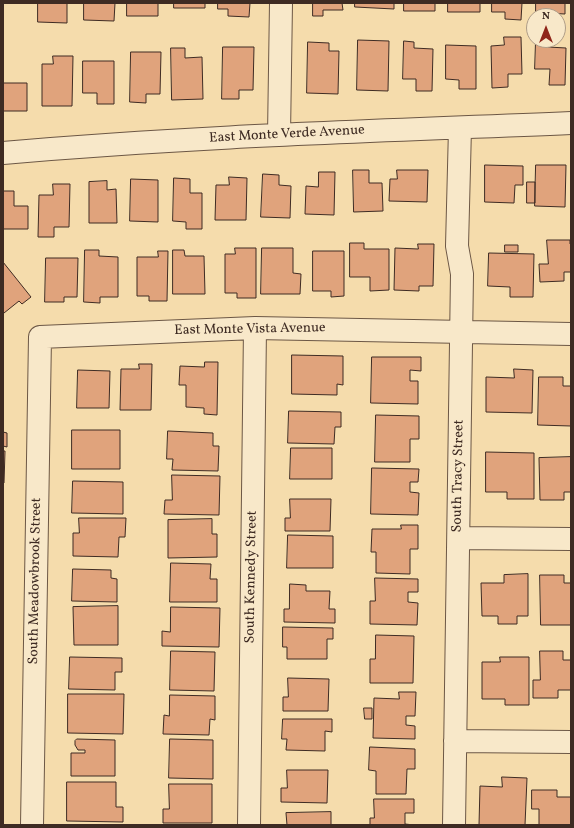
<!DOCTYPE html>
<style>
body{margin:0}
#map{position:relative;width:574px;height:828px;overflow:hidden;background:#f5dcac;font-family:Vollkorn,serif}
canvas{display:block}
.frame{position:absolute;inset:0;border:4px solid #3e2b23;pointer-events:none}
.north{position:absolute;left:526px;top:8px;width:40px;height:40px;box-sizing:border-box;background:#f8e8c9;border:1px solid #ae9c87;border-radius:50%;rotate:0deg;font-size:11px;font-weight:700;line-height:16px;text-align:center;color:#3e2b23}
.north::after{content:'';display:block;margin:auto;width:14px;height:18px;background:#8f2418;clip-path:polygon(50% 0,100% 100%,50% 72%,0 100%)}
</style>
<div id="map">
<canvas width="574" height="828"></canvas>
<div class="frame"></div>
<div class="north">N</div>
</div>
<script>
const context = document.querySelector('canvas').getContext('2d');
context.lineJoin = 'round';
function paint(path, color) { context.fillStyle = color; context.fill(path, 'evenodd'); }
function stroke(path, color, width, dash) { context.strokeStyle = color; context.lineWidth = width; context.lineCap = dash ? 'butt' : 'round'; context.setLineDash(dash || []); context.stroke(path); }
function write(font, color, halo, rows, align = 'center') {
  context.font = font + ' Vollkorn,serif'; context.lineWidth = 4; context.setLineDash([]); context.textBaseline = 'middle'; context.strokeStyle = halo; context.fillStyle = color; for (const [text, x, y, turn = 0] of rows) {
    context.save(); context.translate(x, y); context.rotate((+turn || 0) * Math.PI / 180); context.textAlign = isNaN(turn) ? turn : align; if (halo) context.strokeText(text, 0, 0); context.fillText(text, 0, 0); context.restore();
  }
}
const building = new Path2D(`
 M38,3H67V23L38,22Z
 M84,3H115L114,21L84,20Z
 M127,3H158V16H127Z
 M174,3H205V8H174Z
 M218,3H250L249,17L228,16V9H218Z
 M313,3H342L343,10H323V16H313Z
 M355,3H394V9L355,7Z
 M404,3H435V11H404Z
 M448,3H480V12H448Z
 M492,3H522L521,20L505,19V12H492Z
 M536,3H565V14L546,13V16H536Z
 M504,37H521L522,74H508V87L492,88L491,46L504,45Z
 M358,40L389,41L388,91L357,90Z
 M536,40H549L548,47L566,48L565,85H549L550,69H535Z
 M404,41L414,42V48L433,49L432,91H416V79H403Z
 M308,42L329,43V51H339L338,94L307,93Z
 M446,45L476,46V89H459V80L446,79Z
 M223,47H254L253,90H239V99H222Z
 M171,48H185V58L202,57L203,99L172,100Z
 M131,52H161L160,94H146V103L130,102Z
 M53,56H73L72,106H42V64H53Z
 M83,61H114V104H97V93H83Z
 M3,83H27V111H3Z
 M485,165L523,166V185H515L514,203L485,202Z
 M536,165H566L565,207L535,206Z
 M353,170H369V183H382L383,211L354,212Z
 M397,170H428L427,202L389,201L390,179H397Z
 M319,172H335L334,215L305,214L306,186L318,187Z
 M263,174L279,175V185L291,186L290,218L261,217Z
 M229,177L247,178L246,220H215L216,185H229Z
 M174,178L190,179V193H202V229H186V222L173,221Z
 M131,179L158,180V222L130,221Z
 M107,181V190L116,189L117,223H89V182Z
 M527,182H535V203H527Z
 M53,184H70L69,227H54V237H38L39,195H53Z
 M3,191H14V206H28V229H3Z
 M547,240H570V244H571V272H564V281L540,282L539,264H548Z
 M350,243H364V249H389V290L370,291V277H350Z
 M418,244H434L433,286H419V291L394,290L395,248L418,249Z
 M505,245H518V252H505Z
 M235,248H256V298H237V293H225V254H235Z
 M262,248H293V273L301,274L300,294H261Z
 M85,250H99V256L118,257V297H100V303L84,302Z
 M173,250H184L185,256H204L205,294H173Z
 M158,251H168L167,301H149V296H137V257H158Z
 M313,251H344V296L331,297V291H313Z
 M489,253L534,254L533,297H510V287L488,286Z
 M46,258H78L77,297H64V302H45Z
 M3,262L31,297L22,304L19,301L4,313L3,312Z
 M292,355L343,356V385L337,384V395L292,394Z
 M372,357H421V371L410,370V381H418V404L371,403Z
 M205,362H218L217,415L204,414V408L186,407V385H179L180,366L204,367Z
 M139,364H152L151,410H120L121,369H139Z
 M514,369L533,370L532,413L486,412V377L514,378Z
 M78,370L110,371L109,408H77Z
 M539,377H563V386H571V426L538,425Z
 M289,411L341,412V427H335L334,444L288,443Z
 M376,415L419,416V439H410V462H375Z
 M72,430H120V469H72Z
 M168,431L213,433V446H219L218,471L172,470L173,459H167Z
 M3,432L7,433V447L3,446Z
 M291,448H332V479H290Z
 M3,451H5L4,483H3Z
 M486,452L534,453V499H507V492H486Z
 M571,457V492H564V500H540L539,458Z
 M372,468L419,469L418,482H410V492L419,493L418,515L371,514Z
 M172,475L220,476L219,515L164,514L165,500H172Z
 M73,481L123,482V514L72,513Z
 M290,499H331L330,531H285V518H290Z
 M79,518H126L125,537H119L118,557L73,556V533H79Z
 M212,519V534H217V557L168,558V520Z
 M401,525H418V549H410V574L376,573V552H371L372,529H401Z
 M288,535L333,536V568H287Z
 M171,563L211,564L210,579H217V602H170Z
 M73,569L111,570V578L117,579V602L72,601Z
 M528,574V616H517V624H498V616H482L481,583H504V575Z
 M540,575H564V583H571V625H541Z
 M375,578L418,579V592H408V602L418,603L417,625L370,624V601H375Z
 M290,584L306,585V591H330L329,609H335V623L284,622V609H289Z
 M118,606V645H74L73,607Z
 M171,607L220,608L219,647L162,646V631L170,632Z
 M283,627L333,628V639H327V659H287V647H283Z
 M376,635L414,636L413,683H370V659H375Z
 M171,651L215,652L214,691L170,690Z
 M540,651H563V660H571V690H558V698H533V680H540Z
 M70,657L122,658V672H115V690L69,689Z
 M500,657H529V705H505V699H482V662H500Z
 M288,678L329,679L328,711H283V697H288Z
 M399,692H416L415,716H406V725L415,726V739L373,738L374,698L399,699Z
 M68,694H124L123,734L68,733Z
 M170,695L215,696V720L210,719L209,735L163,734L164,715L169,716Z
 M364,708H372V719H365Z
 M283,719H332V732L325,731V751L286,750L287,739H282Z
 M77,739L115,740V776H71V753H85V750H78L75,745V741Z
 M170,739L213,740V779L169,778Z
 M370,747L415,749V769H407L406,794H376V771L369,770Z
 M287,770H328L327,803L281,802V788H287Z
 M502,777L527,778L525,825H479L480,786L502,787Z
 M67,782H116V807H123V822L67,821Z
 M169,784H212V823H163V809H169Z
 M532,790H557V797H571V825H539V809H532Z
 M374,799H414V813H405V824L414,825H370V818H374Z
 M331,812V825H287L286,813Z`);
paint(building, '#e0a37c');
stroke(building, '#3e2b23', 1);
const minor = new Path2D(`
 M279,135L281,3
 M3,153C192,136 382,131 571,123
 M459,538L571,539
 M455,741L571,742
 M32,825L40,337L255,328L571,334
 M249,825L255,328
 M454,825L462,274L457,246L460,128`);
stroke(minor, '#6c5745', 24);
stroke(minor, '#f8e8c9', 22);
write('14px', '#3e2b23', '#f8e8c9', [
 ["East Monte Verde Avenue",287,135,-3],
 ["East Monte Vista Avenue",250,330,-1],
 ["South Tracy Street",459,476,-89],
 ["South Kennedy Street",252,577,-89],
 ["South Meadowbrook Street",36,581,-89]
]);
</script>
